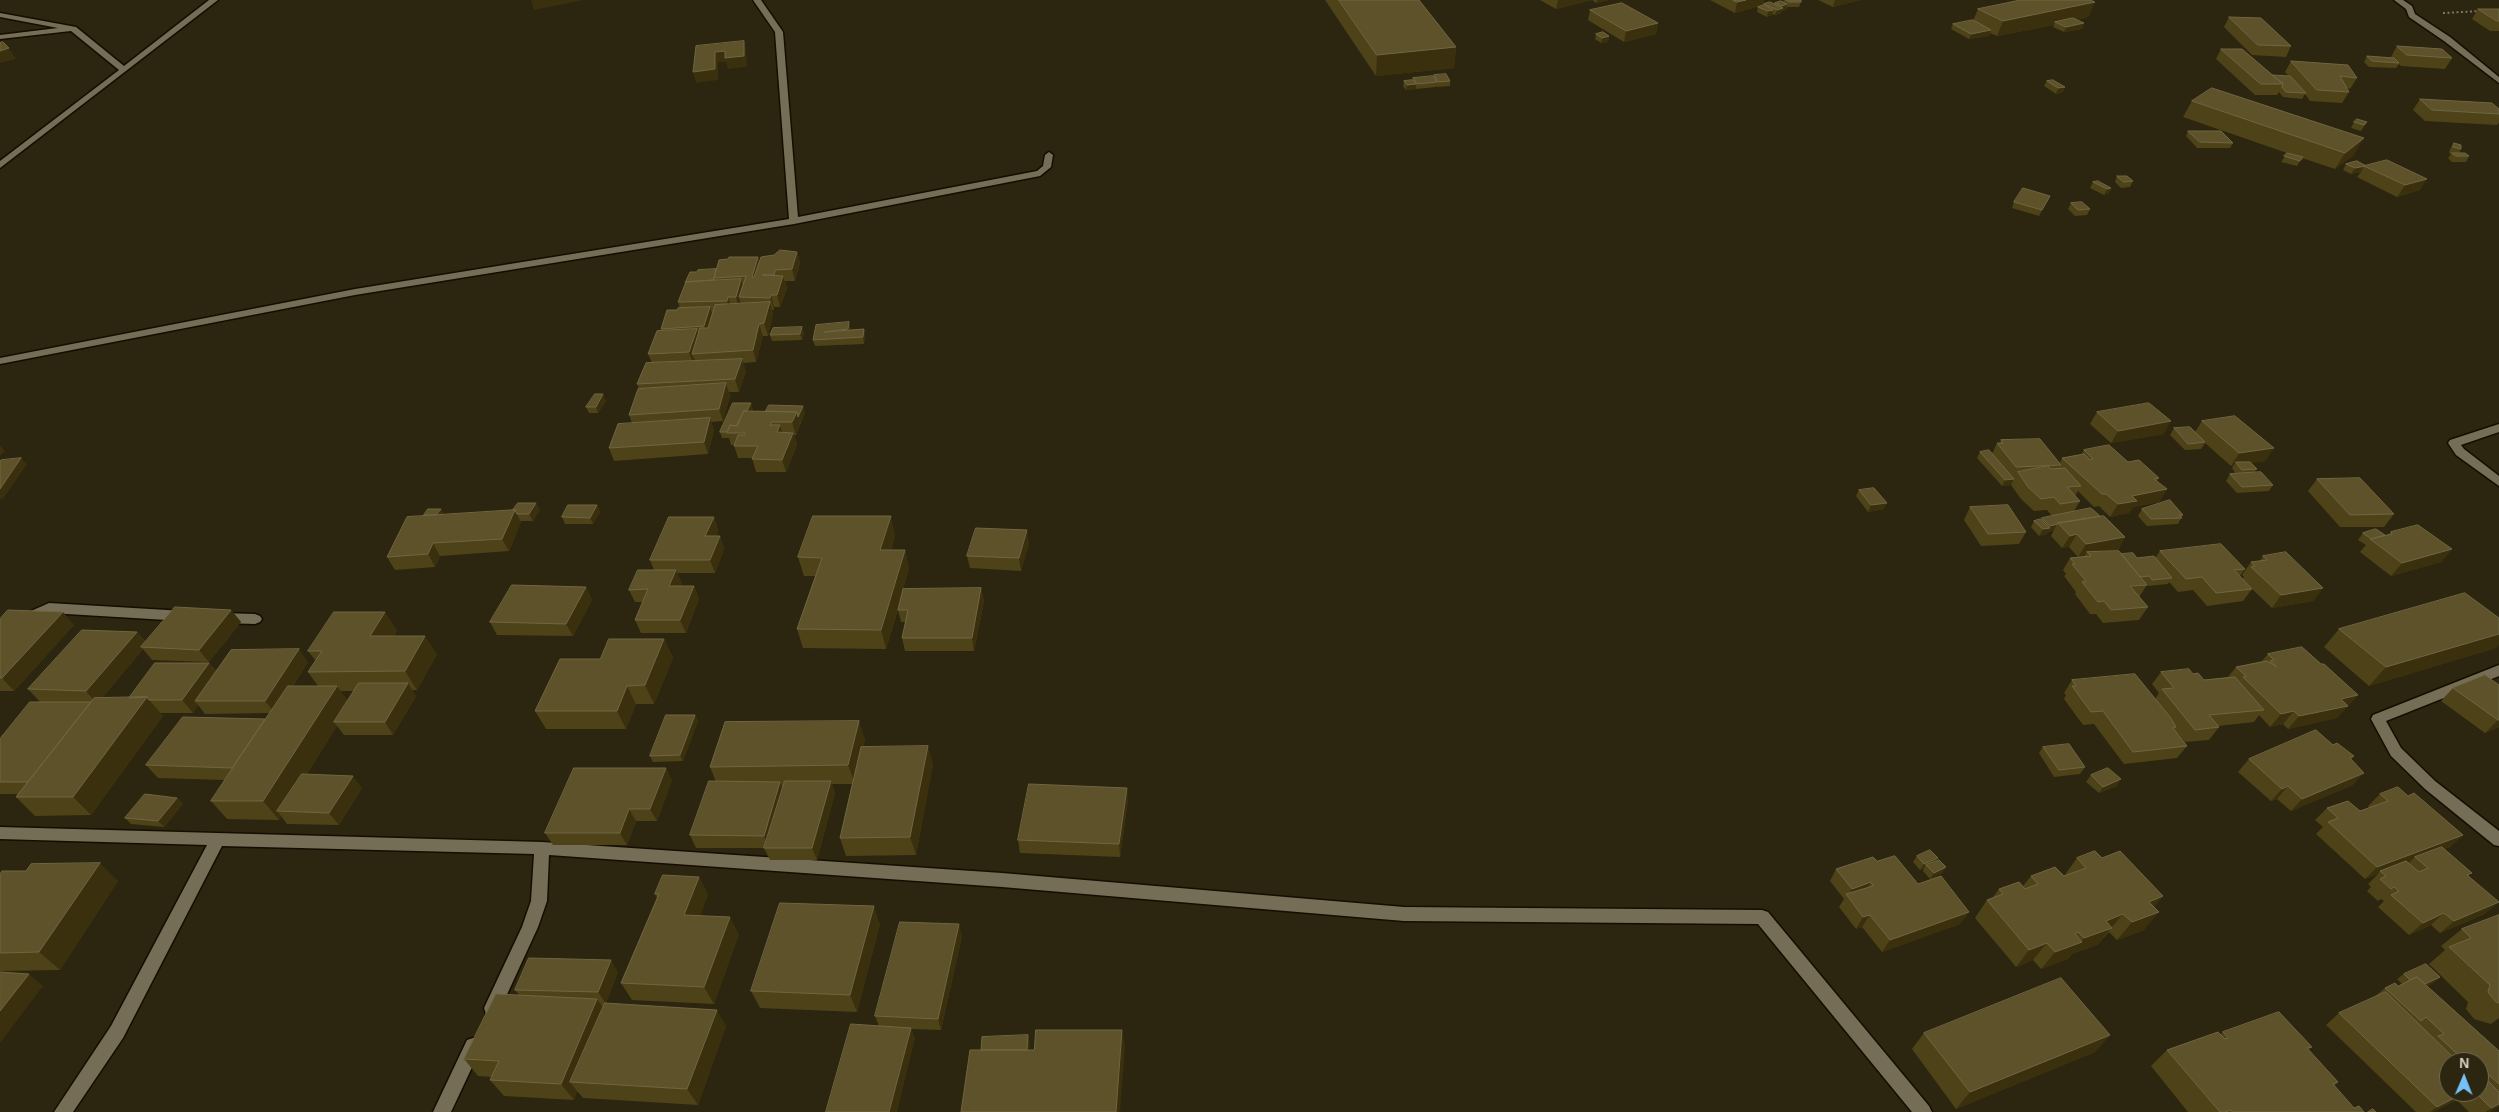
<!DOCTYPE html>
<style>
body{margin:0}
#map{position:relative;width:2499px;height:1112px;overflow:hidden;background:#2c250f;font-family:Helvetica,sans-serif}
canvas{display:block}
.north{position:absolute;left:2439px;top:1052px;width:50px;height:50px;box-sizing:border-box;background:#2c250f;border:1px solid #706a57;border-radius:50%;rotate:1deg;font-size:14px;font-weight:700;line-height:20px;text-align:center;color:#d5d1c4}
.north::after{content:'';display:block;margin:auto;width:18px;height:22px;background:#75c0f6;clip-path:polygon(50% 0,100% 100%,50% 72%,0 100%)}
</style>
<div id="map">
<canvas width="2499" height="1112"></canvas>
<div class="north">N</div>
</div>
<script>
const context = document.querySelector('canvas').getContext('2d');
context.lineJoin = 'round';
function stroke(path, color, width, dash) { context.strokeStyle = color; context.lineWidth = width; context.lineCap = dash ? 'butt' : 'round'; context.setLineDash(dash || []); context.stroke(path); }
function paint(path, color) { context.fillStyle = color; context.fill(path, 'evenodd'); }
const minor = new Path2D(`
 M209,0H218L0,168V161L119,70L71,31L0,39V35L58,28L0,17V13L76,27L124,66Z
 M753,0H761L783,32L798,217L1037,171L1043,166L1045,155L1049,152L1053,155L1051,167L1040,176L794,224L355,295L0,364V358L355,289L789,219L775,32Z
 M2394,0H2403L2412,6L2415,14L2450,37L2499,77V83L2444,41L2409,17L2406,9Z
 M2499,424V432L2461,445L2464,449L2499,476V486L2456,455L2448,443L2450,440Z
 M49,603L184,611L189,613L191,616L189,619L184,621L50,613L32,621L5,644L0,646V634L22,615Z
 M222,613L255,614L260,616L262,619L260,622L255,624L222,623L217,621L215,618L217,615Z
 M2499,665V676L2386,721L2401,748L2435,781L2499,831V846L2494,845L2425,789L2391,756L2371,719L2373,715Z
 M0,827L542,842L1002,873L1404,907L1762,910L1768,912L1929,1106L1932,1112H1912L1758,924L1404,921L1002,887L549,855L547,901L538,927L498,1014L492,1016L486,1014L484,1008L522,927L531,901L534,854L222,846L123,1038L73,1112H54L111,1026L207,845L0,839Z
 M473,1038L479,1040L482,1046L451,1112H433L467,1040Z`);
stroke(minor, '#150e00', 3);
stroke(new Path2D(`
 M2443,13L2479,11`), '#7c7765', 2, [2, 2.5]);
paint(minor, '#756d55');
paint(new Path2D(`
 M1325,0H1419L1456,47L1454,68L1376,76Z
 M1540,0H1592L1556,9Z
 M1593,0H1609L1596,3L1593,1Z
 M1710,0H1764L1763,5L1735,13Z
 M1784,0H1801V2L1799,7H1787L1786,10L1782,11L1781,13L1775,15L1772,14V15L1767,17L1757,12L1758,7L1764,5V4H1774L1775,3L1783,2Z
 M1818,0H1860L1833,7Z
 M2095,2L2088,17L2076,20L2084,23L2082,29L2064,32L2053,27L2054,25L1997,36L1990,33L1989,36L1969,39L1951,29L1953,24L1973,21L1978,9Z
 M2478,9H2499V31H2490L2472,19Z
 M1590,10L1658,23L1656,34L1624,42L1588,20Z
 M2229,17L2291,46L2286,57L2252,55L2224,27Z
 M1596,34L1609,36L1608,42L1601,43L1595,39Z
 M2397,46L2452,58L2445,69L2401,66L2399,64L2396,68L2369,67L2364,62L2367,56L2392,58L2391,57Z
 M2221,49L2272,75L2289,76L2285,72L2291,61L2357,78L2350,89L2347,88L2349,92L2342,103L2310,101L2305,94L2302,99L2283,97L2279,92L2277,95H2255L2216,59Z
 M1434,75L1450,81V86L1437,87L1436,85V87L1416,89V88V89L1406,90L1403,86L1404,81L1413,80V78L1434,77Z
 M2047,81L2065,87L2063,92L2056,94L2044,86Z
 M2420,99L2499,109V123L2497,125L2425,121L2413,110Z
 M2192,101L2354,155L2335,169L2302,158L2297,166L2281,162L2287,153L2183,117Z
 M2354,122H2367L2361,131L2351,128Z
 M2188,131L2233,143L2230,148H2197L2186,136Z
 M2454,143L2461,149L2459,153L2469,156L2466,162H2452L2448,158L2451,154L2449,153L2450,149Z
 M2357,161L2420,190L2397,197L2357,177L2361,172L2351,174L2343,170L2346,164Z
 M2117,176L2133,181L2130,187L2121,188L2115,182Z
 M2093,182L2111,188L2109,193L2104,195L2090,188Z
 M2050,196L2039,216L2012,208L2014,202Z
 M2071,203L2090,209L2087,215L2075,216L2068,209Z
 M797,252L800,263L795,281H785L787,288L780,307H774V310H772L773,314L768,336H763L756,362L743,363L746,371L739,392H729L730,396L723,421L711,422L714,430L708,454L614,461L609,448L632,423L629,415L639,389L637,384L652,363L648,354L662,331L661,329L677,310L680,308L678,302L697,272L716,269L758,257L759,261Z
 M851,329L850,330L864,329L865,336L864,344L815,346L813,340Z
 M804,333L802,340L772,341L770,335Z
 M606,401L598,413H589L586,407Z
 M753,409L752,411L805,412L796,435H794L797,445L786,472H756L752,458H738L734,445H731L729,438H722L720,432Z
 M2097,412L2164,434L2111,443L2090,424Z
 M2202,421L2274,448L2265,461L2251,463L2257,469L2254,473L2273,485L2269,491L2237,493L2226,481L2230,474H2236L2232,468L2234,465L2231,466L2205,443L2201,449L2185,450L2170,435L2174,428L2195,432Z
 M2001,440L2060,463L2062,458L2081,455L2084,450L2128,462L2159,478L2157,481L2167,489L2159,502L2133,507L2129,513L2110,517L2099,506L2094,507L2078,491L2075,496L2080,501L2074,511L2100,516L2125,537L2118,550L2110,551L2137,558H2155L2160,551L2245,569L2240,576L2242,579L2244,577L2242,575L2251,562L2260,561L2263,556L2323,588L2313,601L2272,608L2252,589L2243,601L2207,606L2193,590L2178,592L2169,582L2168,584L2148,586L2147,585L2139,597L2148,607L2139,620L2103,623L2096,614H2090L2075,594L2076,592L2064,576L2066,574L2063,570L2070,558L2085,556V555L2078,557L2069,547L2062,548L2051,536L2054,530L2048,532L2047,534L2039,536L2031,527L2034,521L2052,516L2047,510L2034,511L2021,499L2011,485L2014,480L2011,485L2002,486L1977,458L1980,452L1992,454L1997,443H2000Z
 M2317,479L2394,514L2384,527H2340L2308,491Z
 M1859,490L1884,509L1868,512L1856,496Z
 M536,503L540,510L533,521H520L521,522L509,551L440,556L435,567L395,570L387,557L424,516V515L441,509L444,515L513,510Z
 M597,505L600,512L593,524H565L562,517Z
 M1970,507L2026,532L2019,544L1981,546L1964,520Z
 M2142,509L2183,515L2178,524L2147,526L2138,516Z
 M714,517L718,530L716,536H720L724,549L715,573H677L682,583L680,586H694L699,599L686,633H641L635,620L643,602H635L629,590L654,570L650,560Z
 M2391,532L2452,549L2441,562L2391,576L2360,552L2366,545L2358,540L2363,533L2385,535L2389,534Z
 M895,535L891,550H905L909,569L903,589L981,588L984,601L974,651H905L902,638L906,622H901L898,610L899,606L886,649L803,648L797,629L815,576H804L798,557Z
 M1029,543L1021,571L970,568L967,556Z
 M586,587L592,600L573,636L497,635L490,622Z
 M231,610L241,622L209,662L152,660L143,649L102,698H129L209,663L216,671L308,662L293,686H318L308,672L316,661L308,651L397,630L394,636L437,654L417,690H412L416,696L393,735H344L337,726L307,774L362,788L339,825L287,824L281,816L279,820L227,819L211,801L225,780L158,778L146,765L265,719L269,713L205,714L198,705L193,713H160L163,716L91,815L35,816L16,797L18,794H0V739L40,702L28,689L137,632L146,642ZM340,691H354L348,701Z
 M0,619L74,625L14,691H0Z
 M2339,629L2496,648L2369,686L2324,647Z
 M664,639L673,658L654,704H636L626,729H546L535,711L600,659Z
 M2268,654L2321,664L2358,695L2337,718L2288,729L2283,724L2270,727L2259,715L2254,722L2218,726L2219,727L2209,740L2185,742L2174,729L2187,746L2177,758L2124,764L2094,724L2083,725L2064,699L2066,695L2064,693L2072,680L2155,699L2159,693L2152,684L2161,672L2193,674L2204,680L2228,677L2236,667L2262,661Z
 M2499,685V727L2485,733L2441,701L2453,688Z
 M695,715L698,721L683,761L653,762L650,756Z
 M865,739L863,747L933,764L916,855L846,856L840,838L852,784H832L835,793L817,860H770L764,848H696L690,835L716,782L710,767Z
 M2333,745L2354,756L2351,759L2353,785L2291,811L2277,799L2271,801L2238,772L2249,759Z
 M2043,747L2085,767L2080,774L2054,777L2039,753Z
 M2091,775L2117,786L2099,793L2086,782Z
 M672,780L657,821H636L627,845H553L545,833Z
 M2380,794L2408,796L2463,835L2450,847L2444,849L2469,876L2485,914L2440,933L2431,925L2409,935L2378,907L2384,901L2381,899L2378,901L2367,891L2371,887L2368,884L2378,874L2365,879L2316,834L2323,827L2315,820L2327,808L2360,811L2369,808L2368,806Z
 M177,798L183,804L164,827L131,824L125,818Z
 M1128,800L1120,857L1020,853L1018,840Z
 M1917,856L1936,861L1946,867L1942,873L1930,879L1923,871L1924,868L1920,870L1913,862Z
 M2077,858H2102L2163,896L2154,907L2144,930L2117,940L2109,932L2097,945L2072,954L2068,959L2041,969L2033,960L2016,967L1975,918L1987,900L1992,898L1999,889L2023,886L2031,876H2064Z
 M1877,861L1918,884L1969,912L1960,924L1882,952L1862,927L1856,929L1839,907L1844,899L1830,881L1836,869Z
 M0,874L118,881L60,970L0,971Z
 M699,877L708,895L700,915L739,934L714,1004L632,1000L621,983L657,898L655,894Z
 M2499,915V1018L2491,1024L2474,1019L2466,1009L2468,1002L2429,964L2445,950L2441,946L2462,929Z
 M880,924L857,1012L760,1008L751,991Z
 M962,936L941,1030L911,1029L915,1039L879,1026L875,1016Z
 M618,972L606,1003L726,1026L698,1105L583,1098L577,1091L574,1100L504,1096L490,1080L492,1077L478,1076L464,1059L519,995L515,990Z
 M2404,974L2440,977L2433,983L2427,986L2499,1051V1106L2491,1111L2489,1112H2469L2457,1100L2433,1112H2416L2326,1025L2339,1013L2373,998L2385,988L2398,986L2402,984L2397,979ZM2449,1062H2479V1092H2449Z
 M2223,1032L2312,1047L2308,1050L2338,1082L2334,1086L2354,1108L2364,1112H2188L2151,1066L2167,1050L2221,1034Z
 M1924,1033L2110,1035L2095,1052L1956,1109L1912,1049Z`), '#4e4318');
paint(new Path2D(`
 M531,0H584L534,10Z
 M1558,0H1592L1556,9Z
 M1597,0H1609L1596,3Z
 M1746,0H1764L1763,5L1735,13L1737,2Z
 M1835,0H1860L1833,7Z
 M2095,2L2088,17L2059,24L2055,22L2054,25L1997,36L2003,21Z
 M1787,4L1786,10L1782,11L1781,13L1775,15L1777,10L1781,9L1782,6Z
 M1773,10L1772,15L1767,17L1768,11Z
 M1658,23L1656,34L1624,42L1626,31Z
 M2084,23L2082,29L2064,32L2066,27Z
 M1991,30L1989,36L1969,39L1971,34Z
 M1609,36L1608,42L1601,43L1602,38Z
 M744,41L746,51L747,67L728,69L726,62H718V80L696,83L693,72L715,52Z
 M1456,47L1454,68L1376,76L1377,55Z
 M9,48L16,59L0,63V51Z
 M1416,84V89L1406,90L1407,85Z
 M2065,87L2063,92L2056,94L2058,88Z
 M2364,138L2354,155L2335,169L2345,153Z
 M2364,166L2361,172L2351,174L2355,168Z
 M2427,179L2420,190L2397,197L2405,185Z
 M2111,188L2109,193L2104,195L2107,189Z
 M797,252L800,263L795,281L792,269Z
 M758,257L762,269L756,289L752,277Z
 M783,276L787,288L780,307L777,295Z
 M741,279L745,291L739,297L741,304L739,309L736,297Z
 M771,295L774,307V310L770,298Z
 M728,297L732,309L731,313L727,301Z
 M770,302L773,314L768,336L764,323Z
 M710,307L714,319L708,339L704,326Z
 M849,322L851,329L850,335L824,332Z
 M759,324L763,336L756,362L753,350Z
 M802,327L804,333L802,340L800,334Z
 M697,329L701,341L692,354L695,360L693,364L689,352Z
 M864,329L865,336L864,344L863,337Z
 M742,359L746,371L739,392L735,379Z
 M726,383L730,396L723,421L719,409Z
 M603,394L606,401L598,413L596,407Z
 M751,403L753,409L744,429L742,423Z
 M803,406L805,412L800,423L798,417Z
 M797,412L800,424L796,435L792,422Z
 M710,418L714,430L708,454L704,442Z
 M2171,421L2164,434L2111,443L2118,431Z
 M780,425L784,438L777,432Z
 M793,433L797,445L786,472L782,460Z
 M0,445L5,451L0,456Z
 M2274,448L2265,461L2238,465L2236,462L2234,465L2231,466L2239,453Z
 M21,458L27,464L3,499H0V489Z
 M2014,479L2011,485L2002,486L2005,480Z
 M2167,489L2159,502L2133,507L2129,513L2110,517L2118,504L2132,496Z
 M536,503L540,510L533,521L529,514Z
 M1887,503L1884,509L1868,512L1871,505Z
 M597,505L600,512L593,524L590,518Z
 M441,509L444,516L436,515Z
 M515,510L521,522L509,551L502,539Z
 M891,516L895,535L885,568L880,550Z
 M714,517L718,530L710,549L705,536Z
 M2057,524L2054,530L2048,532L2047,534L2039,536L2043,529L2049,528L2050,526Z
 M1027,530L1029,543L1021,571L1019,558Z
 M2077,534L2069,547L2062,548L2070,536Z
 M720,536L724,549L715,573L710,560Z
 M2125,537L2118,550L2090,555L2087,552L2085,555L2078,557L2086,544Z
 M433,543L440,556L435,567L428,554Z
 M2452,549L2441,562L2391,576L2402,563Z
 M905,550L909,569L886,649L881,630Z
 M676,570L682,583L675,599L669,586Z
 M694,586L699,599L686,633L680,620Z
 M586,587L592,600L573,636L566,624Z
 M981,588L984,601L974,651L972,638Z
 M2323,588L2313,601L2272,608L2281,595Z
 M231,610L241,622L209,662L199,650Z
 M63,612L74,625L14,691L2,678Z
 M385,612L397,630L383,655L370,636Z
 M137,632L147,644L141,647L143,649L97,704L86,691Z
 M2499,634V645L2496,648L2369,686L2386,667Z
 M425,636L437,654L417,690L405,671Z
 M664,639L673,658L654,704L645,685Z
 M299,649L308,662L275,713L265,701Z
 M209,663L219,676L195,701L198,705L193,713L182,700Z
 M408,683L416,696L393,735L385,722Z
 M337,686L350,704L334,722L337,726L284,812L277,811L281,816L279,820L263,801Z
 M627,686L636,704L626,729L617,711Z
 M2358,695L2337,718L2288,729L2299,716L2341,699Z
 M147,697L163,716L91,815L73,797Z
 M2294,711L2283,724L2270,727L2281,714Z
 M695,715L698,721L683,761L680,755Z
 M2498,720H2499V727L2485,733Z
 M859,721L865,739L855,784L848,765Z
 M928,746L933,764L916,855L910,837Z
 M666,768L672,780L657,821L650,809Z
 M2364,773L2353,785L2291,811L2302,799Z
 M353,776L362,788L339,825L329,813Z
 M2121,779L2117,786L2099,793L2103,787Z
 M831,781L835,793L817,860L812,848Z
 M780,782L785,794L769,848L764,836Z
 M2288,786L2277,799L2271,801L2282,789Z
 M1127,788L1128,800L1120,857L1119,844Z
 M177,798L183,804L164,827L158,821Z
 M629,809L636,821L627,845L620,833Z
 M2463,835L2450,847L2418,859L2415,857L2410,862L2382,873L2380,871L2378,874L2365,879L2377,867Z
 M1938,858L1934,864L1926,865L1924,868L1920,870L1924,864Z
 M100,863L118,881L60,970L39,952Z
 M1946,867L1942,873L1930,879L1934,873Z
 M699,877L708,895L694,932L684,915Z
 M1871,882L1864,894L1847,896L1852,889Z
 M2163,896L2148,914L2149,902Z
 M2499,902L2485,914L2440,933L2454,921Z
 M874,906L880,924L857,1012L850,995Z
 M1969,912L1960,924L1882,952L1890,940Z
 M2159,912L2144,930L2117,940L2132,922Z
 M2444,913L2431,925L2409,935L2423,923Z
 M2123,914L2097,945L2072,954L2068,959L2041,969L2055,952L2075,934L2078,932L2066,948L2080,943L2084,938L2106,921Z
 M1870,915L1862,927L1856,929L1863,917Z
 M730,917L739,934L714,1004L704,987Z
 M959,924L962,936L941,1030L938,1019Z
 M2047,943L2033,960L2016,967L2029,950Z
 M611,960L618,972L606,1004L598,992Z
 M29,974L43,986L0,1043V1011Z
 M2440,977L2433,983L2410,993L2417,987Z
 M597,999L609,1016L570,1082L577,1091L574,1100L561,1084Z
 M717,1010L726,1026L698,1105L687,1089Z
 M911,1028L915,1039L897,1112H889Z
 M1122,1030L1125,1047L1120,1112H1116Z
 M1028,1035L1030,1041L1028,1062L1027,1056Z
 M2110,1035L2095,1052L1956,1109L1970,1092Z
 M2466,1092H2468L2457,1100L2433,1112H2430L2437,1107Z
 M2499,1104V1106L2491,1111L2489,1112H2485Z`), '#3a300d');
const building = new Path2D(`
 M1339,0H1419L1456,47L1377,55Z
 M1733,0H1746L1737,2Z
 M1786,0H1801V2H1789Z
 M2021,0H2090L2095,2L2003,21L1978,9Z
 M1781,1L1787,4L1782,6L1775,3Z
 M1770,2L1783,8L1777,10L1764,4Z
 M1622,3L1658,23L1626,31L1590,10Z
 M1764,5L1773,10L1768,11L1758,7Z
 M2478,9H2499V21H2497Z
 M2229,17L2261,18L2291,46L2258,45Z
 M2073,18L2084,23L2066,27L2055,22Z
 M1973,20L1991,30L1971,34L1953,24Z
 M1603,32L1609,36L1602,38L1596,34Z
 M744,41V56L725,58V51L715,52V69L693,72L696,46Z
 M3,42L9,48L0,51V43Z
 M2397,46L2442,49L2452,58L2407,55Z
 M2221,49H2242L2283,84H2261Z
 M2367,56L2394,58L2399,63L2372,61Z
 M2291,61L2348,65L2357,78L2340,76L2349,92L2317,90Z
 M1446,74L1450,81L1438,82L1434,75Z
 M2272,75L2290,76L2306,93L2286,92L2282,87L2283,84Z
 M1433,76L1437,82L1417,84L1413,78Z
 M1413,80L1416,84L1407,85L1404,81Z
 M2053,80L2065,87L2058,88L2047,81Z
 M2212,88L2364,138L2345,153L2192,101Z
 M2420,99L2492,103L2499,109V114L2432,110Z
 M2357,119L2367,122L2364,125L2354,122Z
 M2188,131H2221L2233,143L2200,142Z
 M2454,143L2461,145V149L2453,147Z
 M2287,153L2303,157L2300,161L2284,156Z
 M2452,153H2465L2469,156H2456Z
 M2387,160L2427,179L2405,185L2364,166Z
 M2357,161L2366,166L2355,168L2346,164Z
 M2117,176H2127L2133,181L2124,182Z
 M2098,181L2111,188L2107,189L2093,182Z
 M2023,188L2050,196L2042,210L2014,202Z
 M2082,202L2090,209L2078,210L2071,203Z
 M780,250L797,252L792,269L775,270L774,275H762L783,276L777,295H771L770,298L739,297L746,276L714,278L719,260L728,259L729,257H758L752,277H754L761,257L774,255Z
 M716,269L714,278V280L686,282L685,283L690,272H697L698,270Z
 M741,279L736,297H728L727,301L678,302L686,282Z
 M770,302L764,323L759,324L753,350L692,354L700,328H708L715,305Z
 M710,307L704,326L661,329L667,310H677L678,308Z
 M849,322L848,329L824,332L864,329L863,337L813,340L816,325Z
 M802,327L800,334L770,335L773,328Z
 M697,329L689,352L648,354L657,331Z
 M742,359L735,379L637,384L646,363Z
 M726,383L719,409L629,415L638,389Z
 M595,394H603L596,407H586Z
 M733,403H751L747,411H744L736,426L730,425L727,432H720Z
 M2149,403L2171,421L2118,431L2097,412Z
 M769,405L803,406L798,417L797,412L766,411Z
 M744,411L797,412L792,422H772L770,425H780L777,432L793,433L782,460L752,459L758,446H734L738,435H744L745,433H727L730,425L737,426Z
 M2235,416L2274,448L2239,453L2202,421Z
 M710,418L704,442L609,448L618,424Z
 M2190,427L2205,442L2188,444L2174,428Z
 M2040,439L2061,465L2016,467L1997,443H2003L2001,440Z
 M2109,445L2128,462L2139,460L2159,478L2154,479L2167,489L2132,496L2137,501L2118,504L2106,494H2102L2062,458L2084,454L2090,460L2093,459L2084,450Z
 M1989,450L2014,479L2005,480L1980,452Z
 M21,458L0,489V461L1,460Z
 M2236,462H2250L2257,469L2242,470Z
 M2048,466L2051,469L2065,468L2081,486L2067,487L2080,501L2060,504L2054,497L2041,499L2028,487L2018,472Z
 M2261,472L2273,485L2242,487L2230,474Z
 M2360,478L2394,514L2350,515L2317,479Z
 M1874,488L1887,503L1871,505L1859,490Z
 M2170,500L2183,515H2179L2182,518L2151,519L2142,509Z
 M518,503H536L529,514H517L515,510H513Z
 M568,505H597L590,518L562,517Z
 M2008,505L2026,532L1988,534L1970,507Z
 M2091,508L2100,516L2085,519L2083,517L2085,519L2058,523V524L2050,526L2042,518Z
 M428,509H441L436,515H424Z
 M515,510L502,539L433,543L428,554L387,557L407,517Z
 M813,516H891L880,550H905L881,630L797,629L822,558L798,557Z
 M2104,516L2125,537L2086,544L2077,534L2070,536L2058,523Z
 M669,517H714L705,536H720L710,560H650Z
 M2041,519L2050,528L2043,529L2034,521Z
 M2418,525L2452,549L2402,563L2370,539L2392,534L2391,532Z
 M976,528L1027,530L1019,558L967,556Z
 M2376,529L2385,535L2371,539L2363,533Z
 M2221,544L2245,569L2234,570L2252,589L2216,593L2202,577L2186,579L2160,551Z
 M2119,551L2147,585L2130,586L2148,607L2111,610L2104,601L2098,602L2082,582L2086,581L2072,564H2075L2070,558L2091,556L2087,552Z
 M2286,552L2323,588L2281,595L2251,567L2255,566L2251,562L2267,560L2263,556Z
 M2133,553L2137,558L2154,556L2172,578L2152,580L2149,576L2140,577L2121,554Z
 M638,570H676L669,586H694L680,620H635L648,589L629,590Z
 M512,585L586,587L566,624L490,622Z
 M981,588L972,638H902L908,610H898L903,589Z
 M2465,593L2499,618V634L2386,667L2339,629Z
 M175,607L231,610L199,650L141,647Z
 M8,610L63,612L2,678H0V619Z
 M334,612H385L370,636H425L405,671L308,672L322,651H308Z
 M82,630L137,632L86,691L28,689Z
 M609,639H664L645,685L627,686L617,711H535L560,659H600Z
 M2302,647L2321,664H2324L2358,695L2341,699L2348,706L2299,716L2294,711L2281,714L2243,677L2246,676L2236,667L2267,661L2277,667L2270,661L2274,660L2268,654Z
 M299,649L265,701H195L231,650Z
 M155,663H209L182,700H149L147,697L129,698Z
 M2189,669L2193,674L2198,673L2204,680L2235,677L2264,710L2209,715L2219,727L2195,730L2162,689L2174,688L2161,672Z
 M2135,674L2170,717L2176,727L2173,728L2187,746L2133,752L2103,711L2091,712L2072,686H2076L2072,680Z
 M2485,675L2499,685V720H2498L2453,688Z
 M359,683H408L385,722H334Z
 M288,686H337L263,801H211Z
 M147,697L73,797H16L94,698Z
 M30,702H91L28,782H0V739Z
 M666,715H695L680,755L650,756Z
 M183,717L265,719L232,768L146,765Z
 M859,721L848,765L710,767L725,722Z
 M2316,730L2333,745L2337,743L2354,756L2350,758L2364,773L2302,799L2288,786L2282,789L2249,759Z
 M2069,744L2085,767L2059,770L2043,747Z
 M928,746L910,837L840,838L861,747Z
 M574,768H666L650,809H629L620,833H545Z
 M2108,768L2121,779L2103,787L2091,775Z
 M302,774L353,776L329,813L277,811Z
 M709,781L780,782L764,836L690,835Z
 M785,781H831L812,848H764Z
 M1029,784L1127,788L1119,844L1018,840Z
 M2398,787L2408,796L2414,793L2463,835L2377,867L2328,822L2338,818L2327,808L2348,801L2360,811L2388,801L2380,794Z
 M145,794L177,798L158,821L125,818Z
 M2442,847L2472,873L2467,875L2499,902L2454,921L2444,913L2423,923L2391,895L2399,891L2394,887L2391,889L2380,879L2386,876L2380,871L2406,861L2419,872L2428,868L2415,857Z
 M1930,850L1938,858L1924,864L1917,856Z
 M2095,851L2102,858L2120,851L2163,896L2149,902L2159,912L2132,922L2123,914L2106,921L2112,928L2084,938L2078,932L2075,934L2082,942L2055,952L2047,943L2029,950L1987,900L2003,894L1999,889L2019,882L2025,889L2038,884L2031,876L2055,867L2064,876L2086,868L2077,858Z
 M1895,856L1918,884L1941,876L1969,912L1890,940L1870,915L1863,917L1846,894L1873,886L1871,882L1852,889L1836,869L1873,857L1877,861Z
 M1939,860L1946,867L1934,873L1926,865Z
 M100,863L39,952L0,953V874L2,871H26L31,864Z
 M663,875L699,877L684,915L730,917L704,987L621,983L659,894H655Z
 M780,903L874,906L850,995L751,991Z
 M2499,915V1003L2496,1002L2488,992L2490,985L2449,947L2471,938L2462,929Z
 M900,922L959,924L938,1019L875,1016Z
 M529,958L611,960L598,992L515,990Z
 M2426,964L2440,977L2425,984L2417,977L2410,980L2404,974Z
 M0,972L29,974L0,1011Z
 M2417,977L2499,1051V1084L2482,1069L2479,1070V1062H2466L2438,1036L2444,1034L2426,1017L2421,1021L2385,988L2395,983L2398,986Z
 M2061,978L2110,1035L1970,1092L1924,1033Z
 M2386,992L2458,1062H2449V1092H2466L2437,1107L2339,1013Z
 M496,994L597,999L561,1084L490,1080L499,1061L464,1059Z
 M605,1003L717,1010L687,1089L570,1082Z
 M2279,1012L2312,1047L2307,1048L2338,1082L2333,1084L2354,1108L2359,1106L2364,1112H2232L2231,1110L2225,1112H2220L2167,1050L2218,1032L2225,1039L2228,1038L2223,1032Z
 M851,1024L911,1028L889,1112H826Z
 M1036,1030H1122L1116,1112H961L970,1050H1034Z
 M1028,1035L1027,1050H981L982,1037Z
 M2487,1080L2499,1092V1104L2491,1108L2475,1092H2479V1083H2480Z
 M2373,1109L2376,1112H2368Z`);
paint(building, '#5d522a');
stroke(building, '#706642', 1);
</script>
